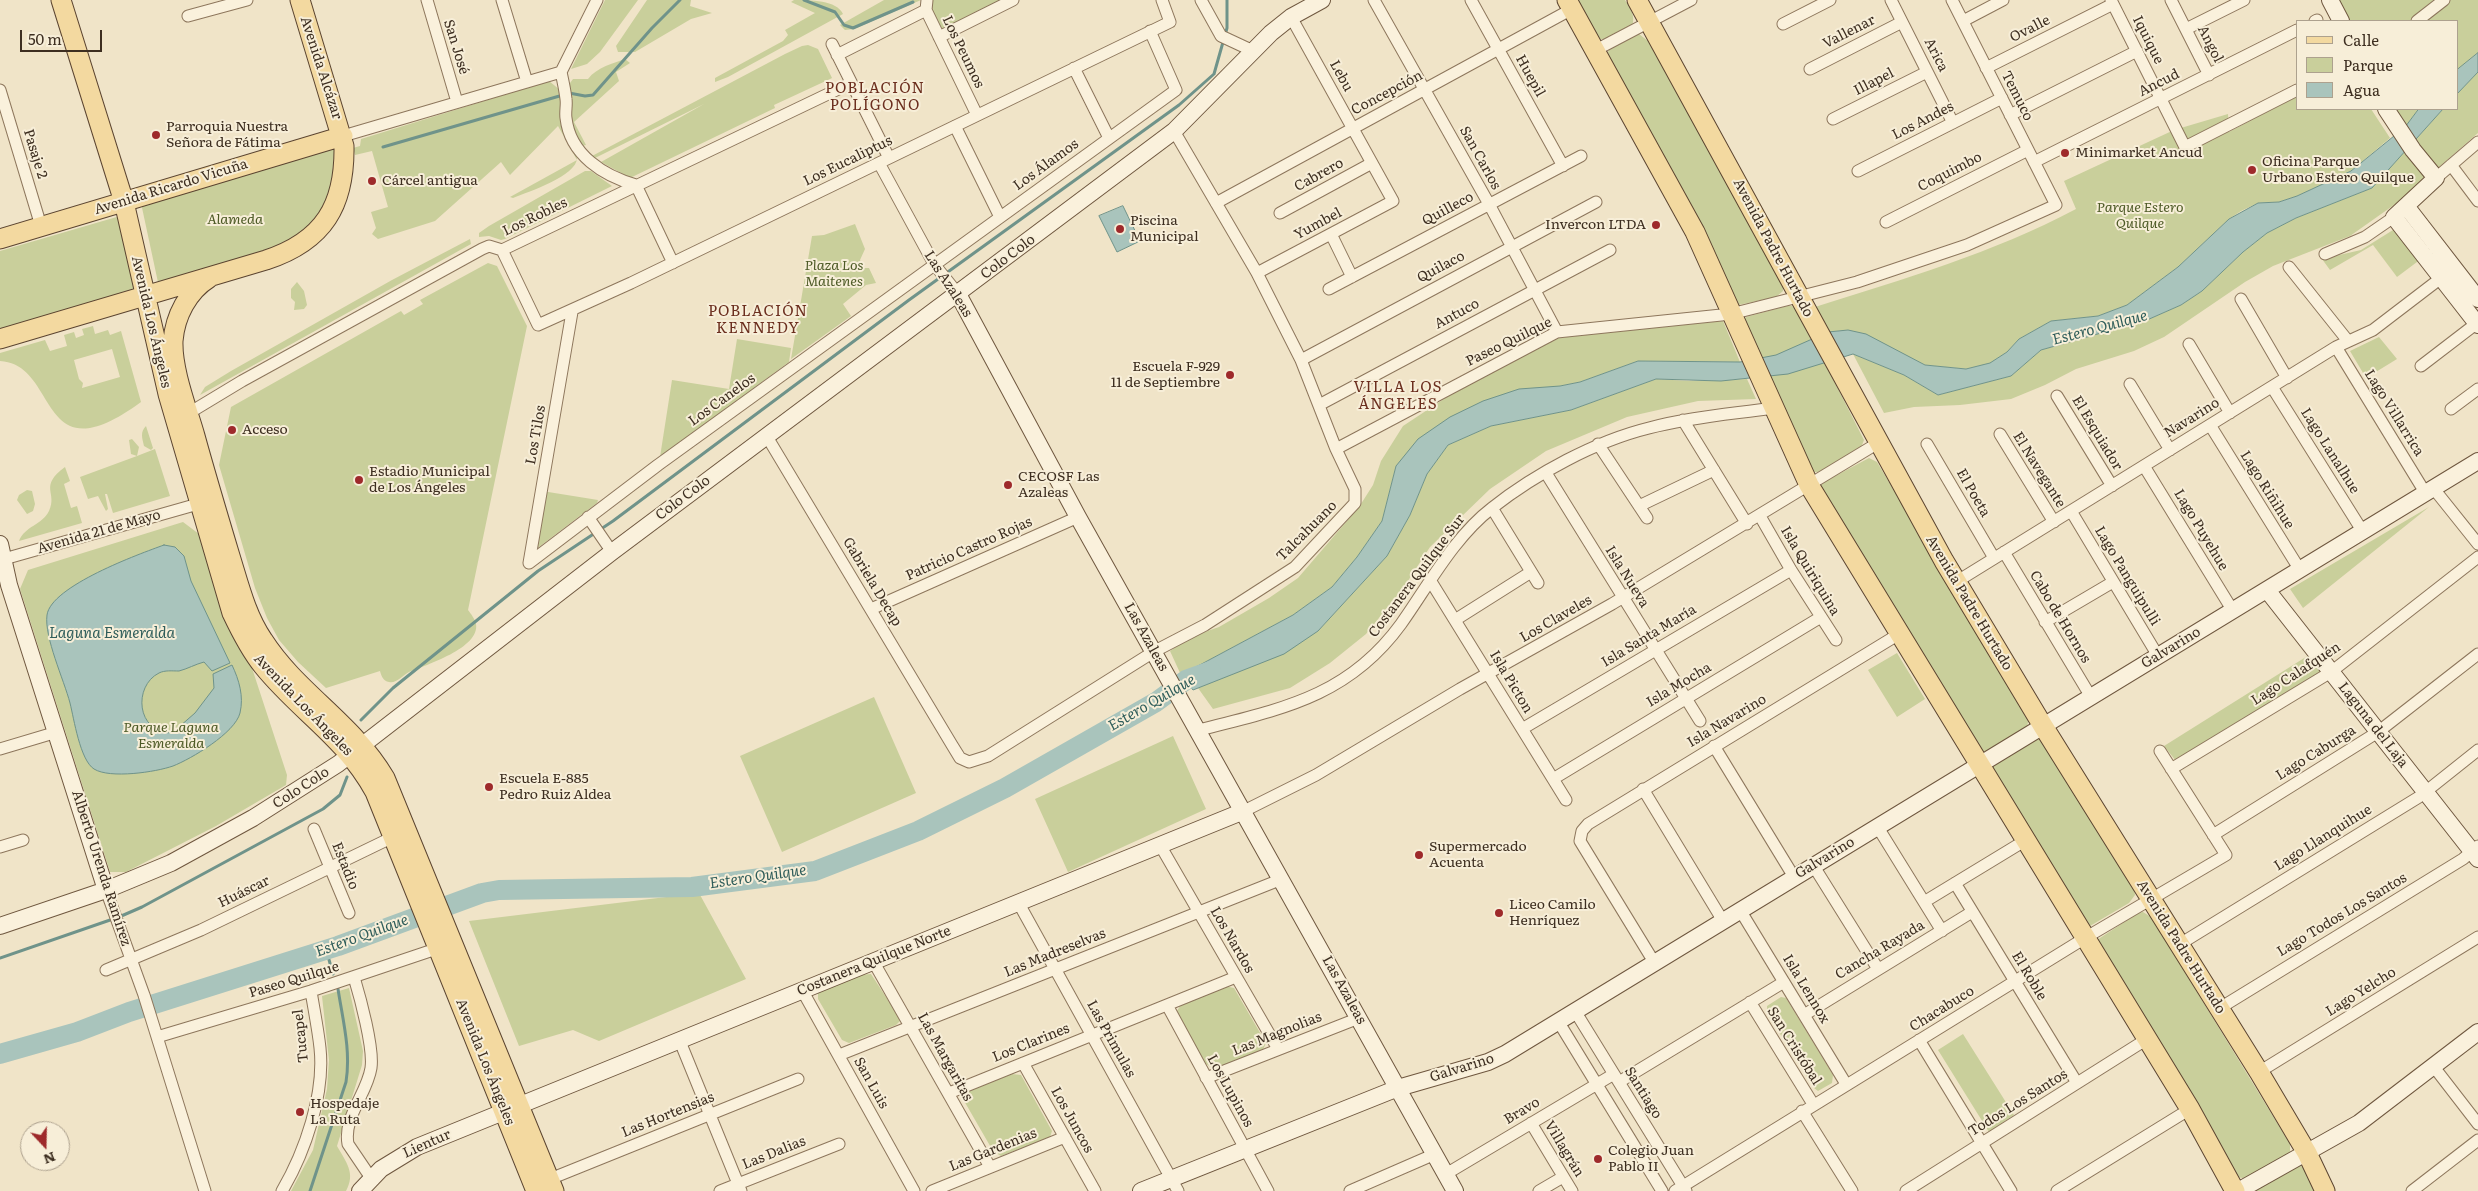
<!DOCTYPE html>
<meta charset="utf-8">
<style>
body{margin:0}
#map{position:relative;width:2478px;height:1191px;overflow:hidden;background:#f0e4c8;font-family:Literata,serif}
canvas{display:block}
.legend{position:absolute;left:2296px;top:20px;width:162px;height:90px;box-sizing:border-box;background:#f7eed8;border:1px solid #ada18e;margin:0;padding:6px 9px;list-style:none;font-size:15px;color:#3d2e20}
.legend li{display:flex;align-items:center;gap:10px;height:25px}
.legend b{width:25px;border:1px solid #ada18e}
.north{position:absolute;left:20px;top:1121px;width:50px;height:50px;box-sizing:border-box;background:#f7eed8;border:1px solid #ada18e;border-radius:50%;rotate:159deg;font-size:14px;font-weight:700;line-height:20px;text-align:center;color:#3d2e20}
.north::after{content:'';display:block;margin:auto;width:18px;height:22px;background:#9e2a2b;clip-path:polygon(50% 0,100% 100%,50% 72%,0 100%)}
.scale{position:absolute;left:20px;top:30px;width:82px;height:22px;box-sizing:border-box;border:2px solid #3d2e20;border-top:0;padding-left:6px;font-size:15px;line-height:18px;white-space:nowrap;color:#3d2e20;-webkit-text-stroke:4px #f7eed8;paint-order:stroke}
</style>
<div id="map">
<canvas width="2478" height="1191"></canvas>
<ul class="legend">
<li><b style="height:6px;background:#f3d9a0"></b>Calle</li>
<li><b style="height:14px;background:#c9cf9b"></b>Parque</li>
<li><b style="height:14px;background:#a9c4bc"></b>Agua</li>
</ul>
<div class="north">N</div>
<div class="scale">50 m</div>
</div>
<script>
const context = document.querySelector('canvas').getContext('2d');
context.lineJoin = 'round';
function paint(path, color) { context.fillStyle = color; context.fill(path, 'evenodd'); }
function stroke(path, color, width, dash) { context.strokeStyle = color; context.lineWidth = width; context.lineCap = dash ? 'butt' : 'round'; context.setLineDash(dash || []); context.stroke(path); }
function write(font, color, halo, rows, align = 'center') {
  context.font = font + ' Literata,serif'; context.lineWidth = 4; context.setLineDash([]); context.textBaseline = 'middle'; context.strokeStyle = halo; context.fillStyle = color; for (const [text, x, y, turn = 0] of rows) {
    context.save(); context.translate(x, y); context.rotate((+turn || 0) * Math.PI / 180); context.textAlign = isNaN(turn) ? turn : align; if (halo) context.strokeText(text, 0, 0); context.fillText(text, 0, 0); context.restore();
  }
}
paint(new Path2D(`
 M605,0H638L600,52L587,64L571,69Z
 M647,0H691L690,6L712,13L691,19L635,52H618L616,46Z
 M794,0C810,0 837,0 843,14L728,77L715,82V78L783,41L788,35L785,30L815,13L791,2Z
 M884,0H921L854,29L845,30L840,25Z
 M927,0H1013L939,37Z
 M1573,0H1625C1630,8 1636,16 1632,26L1604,39H1596Z
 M2335,0H2478V53L2457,70V21H2343Z
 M1639,34L1648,41L1783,286V291L1776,297L1738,305L1606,57L1610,47Z
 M808,45L818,49L832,78L830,79L774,105L775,108L630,178L601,162L704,104L595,158L592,156L785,54L802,46Z
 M625,59L630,63L616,72L619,81L574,122L586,145L582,146C570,132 566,100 570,83L573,79H588C597,67 614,63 625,59Z
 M2478,72V133L2401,200L2350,236L2273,266L2245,282L2164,337L2134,351L2076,369L2045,385L2011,399L1960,405L1914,407L1884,413L1853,354L1904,375L1938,395L2011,376L2041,350L2147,320L2181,305L2202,291L2243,252L2267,233L2296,218L2372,188L2443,109H2457V94Z
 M549,81L560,90L562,126L577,158C577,176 528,192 513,198L510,197L577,160L558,126L510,175L501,162L435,221L378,239L372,234L376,228L371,212L388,207L372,151L355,155L353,148L360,146L361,139Z
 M2297,96V109H2371L2390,138L2351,171L2326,183L2297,196L2279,202L2258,203L2241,211L2229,219L2178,267L2127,305L2098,316L2051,321L2019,339L2007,352L1991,363L1966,369L1925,365L1848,330L1828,332L1815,307C1904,279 1993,253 2076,209L2064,181L2174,130L2228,114L2229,132Z
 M2387,109H2419L2405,127Z
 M337,144V182L305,238L159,287L141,203Z
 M585,171H591L612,186L505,239L501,240L489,236L479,237V233L489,226Z
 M120,216L137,294L0,335V251Z
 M855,224L865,249L860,260L864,268H869L876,283L866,285L843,304L851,316L791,359L812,236L824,235Z
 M2393,230L2398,231L2421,259L2397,277L2373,245L2330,270L2322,259L2361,250Z
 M470,239L471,244L200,395L205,387L231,371L392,280Z
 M488,263L497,266L527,326L468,610C471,614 475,619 476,624C480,648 426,665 409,672C403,675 396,684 389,682C383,681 381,675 380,671L326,688L298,662L279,640L267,618L255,588L219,465L231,407L401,311L404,315L423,304L420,300Z
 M297,282L304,291L307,305L304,309L294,310L295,302L291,298V289Z
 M1787,306H1792L1799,312L1864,440L1860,450L1856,453L1818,472H1812L1742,321L1746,317Z
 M1723,321L1740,362L1638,361L1580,382L1560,386L1396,466L1382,521L1357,557L1332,587L1293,615L1181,675L1170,651L1190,637L1219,627L1269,598L1298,578L1359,507L1373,485L1381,461L1403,426L1456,391L1557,338Z
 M93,326L95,334L108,330L110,335L121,331L141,402C36,479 60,364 0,361V353L45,340L50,351L67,346L64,335L74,332L76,338L84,335L82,329ZM112,349L120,377L82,388L83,383L79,379L74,360Z
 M2379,337L2397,359L2366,378L2350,351Z
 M737,339L791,348L789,362L660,457L672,380L729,389Z
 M1656,379L1689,381L1747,379L1756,399L1698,401L1627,417L1546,451L1490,489L1430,547L1404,587L1366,634L1330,663L1290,688L1213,709L1198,688L1234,673L1318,631L1387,556L1410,515L1427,474L1448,445L1491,426L1571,410Z
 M146,426L153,448L151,450L144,446C142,438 140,432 146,426Z
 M132,439L139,447L137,456L155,449L170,496L113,513L107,494H105L108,509L106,511L98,496L88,499L80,477L137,456L131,454L129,440Z
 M1869,458L1877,462L2029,716L2027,728L1990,751H1979L1820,486L1824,482Z
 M65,467L70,481L64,484L71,508L77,506L82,523L19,541C25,526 42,525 49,511C58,492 38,487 65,467Z
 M27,490L32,491L35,504L33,511L27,514L17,500L19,495Z
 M542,491L598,500L597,503L531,553Z
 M2429,507L2303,608L2290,589Z
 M183,522L199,534L251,665L287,775L286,785L216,826L126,872H110L20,589L28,570Z
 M1897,653L1925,699L1897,717L1868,670Z
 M2309,655L2324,672L2176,761L2164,746Z
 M874,697L916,793L782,852L740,756Z
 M1173,736L1206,809L1068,872L1035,799Z
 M2035,738L2042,740L2134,888L2135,895L2129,903L2090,926L2085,924L1991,767L1993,762Z
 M699,893L746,979L599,1041L573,1030L519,1046L469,921Z
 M2143,912L2151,917L2290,1144V1154L2248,1179L2237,1177L2097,940L2138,913Z
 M871,974L901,1020L896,1025L849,1043L842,1040L818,999V992L859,975Z
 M1225,986L1234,988L1266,1043L1263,1050L1214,1069L1206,1064L1176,1012L1181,1005Z
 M349,988L363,1051L362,1065L337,1146C346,1162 356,1173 346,1191H291L313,1150L327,1089L329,1060L322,996Z
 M1781,997L1786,998L1833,1075L1832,1083L1818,1091L1814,1088L1767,1013V1006Z
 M1963,1034L2014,1115L1989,1132L1938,1050Z
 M1012,1074L1021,1075L1052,1131L1050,1137L1001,1156L993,1151L963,1099L967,1092Z
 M2295,1166H2301L2305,1169L2317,1191H2249Z`), '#c9cf9b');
const water = new Path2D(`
 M2478,53V72L2457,94V70Z
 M2419,109H2443L2372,188L2296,218L2267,233L2243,252L2202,291L2181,305L2147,320L2041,350L2011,376L1938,395L1904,375L1853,354L1788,374L1721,381L1656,379L1571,410L1491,426L1448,445L1427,474L1410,515L1387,556L1318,631L1284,654L1193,690L1181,675L1293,615L1332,587L1357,557L1382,521L1396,466L1418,439L1450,417L1483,401L1519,389L1560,386L1580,382L1638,361L1740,362L1776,355L1828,332L1848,330L1866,334L1925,365L1966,369L1990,363L2007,352L2019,339L2051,321L2098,316L2127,305L2178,267L2229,219L2258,203L2279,202L2297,196L2351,171L2405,127Z
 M1123,206L1140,241L1117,252L1099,216Z
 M164,545L175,547L184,556L191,581L230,663L212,671L204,662C196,664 187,669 179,671C172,671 165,670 159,673C133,686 136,733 172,733L195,713L214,688L213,674L232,665C239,680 244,696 240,713C235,733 191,759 173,766C156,772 110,779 94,769C80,760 74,719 70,703C64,680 44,637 47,615C51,586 139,554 164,545Z`);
paint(water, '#a9c4bc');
stroke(water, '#6f938a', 1);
stroke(new Path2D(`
 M804,0L835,12L844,25L853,28L913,2
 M569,93L585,96L593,95L652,28L680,0
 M383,147L563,95
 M361,720L393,688L538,571L613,521L909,300L1179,105L1214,74L1227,28V0
 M119,917L142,907L323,809L340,795L347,777
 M326,949L333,974
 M0,958L113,919
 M310,1191L346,1082C351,1051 343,1021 338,989`), '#6f938a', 3);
stroke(new Path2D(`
 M0,1054L77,1032L129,1012L338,946L482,893L499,890L692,887L815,871L918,831L1005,788L1156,702L1186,680L1211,671`), '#a9c4bc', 20);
const street = new Path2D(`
 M427,0L457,102
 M502,0L527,82
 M927,0L926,10L977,115
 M1201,0L1221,36L1251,50
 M1374,0L1489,204L1557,332
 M1471,0L1563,166
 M1891,0L1953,123
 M2111,0L2185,147L2297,90
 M2171,0L2209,75
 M188,16L247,0
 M1963,21L2003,0
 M2315,21L2317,20
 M2417,21L2444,0
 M1783,24L1830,0
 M2186,29L2244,0
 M939,37L1013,0
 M832,44L889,158
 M1594,51L1691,0
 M837,55L926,10
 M1074,68L1109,138
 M1986,68L2113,4
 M1810,69L1902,22
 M561,72C563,81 565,90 566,99C567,105 565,112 566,118C570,155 604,176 636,185L673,263
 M561,72L597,0
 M0,90L41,226
 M2010,115L2137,51
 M1833,119L1927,72
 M955,126L1000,217
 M343,136L561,72
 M2034,162L2297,30
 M879,163L934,264L958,294
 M2451,165L2478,201
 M1858,171L2002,98
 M2436,178L2478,142
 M1216,203L1572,9
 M1280,213L1372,163
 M1886,222L2028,150
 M1331,234L1352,277
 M502,250L538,325L631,283L1170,22L1162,0
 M502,250L851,83
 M2325,254L2365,237L2394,217
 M2289,267L2348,341
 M1257,273L1393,201L1291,17
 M1329,289L1581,156
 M2241,299L2287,378
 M2189,344L2230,413
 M2336,347L2426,494
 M1301,360L1596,202
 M2421,366L2477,323
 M2130,384L2170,450
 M2272,387L2363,532
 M2057,396L2112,486
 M1319,405L1610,250
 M2451,409L2478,389
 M189,413L242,381L482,249L489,246L502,250
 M1683,420L1747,524
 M2210,425L2300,570
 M2000,434L2054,522
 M766,435L952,745L960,758L969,762L988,756L1155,651L1205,625L1295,567L1355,503V489L1336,449L1301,360L1257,273L1174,131
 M1598,444L1647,518
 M1927,444L1994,558
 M1336,449L1557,332L1731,314L1857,282L1967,245L2056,205L1952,0
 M2144,466L2233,611
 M1546,473L1700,721
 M2434,489L2478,544
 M1639,506L1714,470
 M1492,508L1538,583
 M2071,511L2158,656
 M1760,516L1791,570L1836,640
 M588,517L612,552
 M2004,552L2091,697
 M4,559L198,504
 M529,563L658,465L1176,90L1150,31
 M529,563L572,312
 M1430,580L1566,800
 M1956,582L2336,347L2373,330L2441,278
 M871,609L1078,517
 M1455,620L1531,572
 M2045,622L2113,582
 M1522,729L1791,570
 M1199,730C1281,709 1348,697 1401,624C1428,586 1454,537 1492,508C1535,474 1596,441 1649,428C1690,417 1732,414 1773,408
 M1714,746L1794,877
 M0,749L57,732
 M2171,769L2331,672L2478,557
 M1553,779L1821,617
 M1643,789L1723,921
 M1244,811L1316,775L1460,689L1612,604L1878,443
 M1877,826L1942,931
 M314,829L349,913
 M2213,835L2378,732L2478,654
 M1160,845L1278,1049
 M0,847L23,840
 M1813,865L1878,969
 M1955,883L2077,1083
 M106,890L144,995L205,1191
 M1018,902L1178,1191
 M1924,902L2026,840
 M1740,910L1846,1084
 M2180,944L2419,797L2478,750
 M873,961L990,1167
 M1654,962L1580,841L1582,831L1588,824L1899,634
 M106,970L201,930L393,837
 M354,977C360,997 374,1048 371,1068C367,1094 343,1117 348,1144L371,1178
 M802,990L914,1191
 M1750,1002L1813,1104
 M1167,1005L1268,1191
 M2220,1008L2463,859L2478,846
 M1575,1011L1686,1191
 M1804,1015L1972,912
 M1558,1021L1662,1191
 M157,1037L311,991L439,948
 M679,1039L741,1191
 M1919,1040L2011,1191
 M839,1055L1282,879
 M1023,1063L1095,1191
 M2434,1067L2478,1124
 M2259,1072L2478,937
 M1206,1078L1359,1018
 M1619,1082L1784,982
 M949,1093L1236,977
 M1802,1111L1852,1191
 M1531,1123L1572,1191
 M1446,1174L1614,1074
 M550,1179L798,1079
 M282,1191C305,1152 325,1094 320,1048C318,1029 314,1010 311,991
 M720,1191L839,1144
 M932,1191L1065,1137
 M1350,1191L1435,1154
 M1539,1191L1563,1177
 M1675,1191L2085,938L2226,855L2160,751
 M1906,1191L2147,1039
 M2057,1191L2190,1109
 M2412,1191L2478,1140`);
const secondary = new Path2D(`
 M2330,0L2341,21
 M2386,109L2413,150L2436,178L2394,217L2478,325
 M2406,206L2478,299
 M958,294L1078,517L1455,1191
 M0,544L9,585L106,890
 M2267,590L2478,859
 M0,926L106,890L171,863L253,818L338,764L612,552L1174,131L1271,33L1291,17L1322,0
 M360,1191L381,1169L417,1147L1244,811
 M1141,1191L1398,1088L1488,1062L1505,1054L2478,461
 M2238,1191L2359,1123L2478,1032`);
const primary = new Path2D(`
 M61,0L124,202L168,394L232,613C241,632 250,650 263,666C300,712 345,737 375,792L536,1191
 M1567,0L1695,232L1809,485L2190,1109L2235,1191
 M1637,0L1944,561L2043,726L2259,1072L2307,1153L2325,1191
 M0,239L343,136
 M209,278C188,291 175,316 173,341C172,370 187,408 195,436C206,476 218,516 230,556C239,585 246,615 263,640C297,693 352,722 385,778L554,1191
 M0,339L266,260C324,241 345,205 344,146L300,0`);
stroke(street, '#8d765c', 13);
stroke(secondary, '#6f573f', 18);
stroke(primary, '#5b4430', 21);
stroke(street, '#faf1dc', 11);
stroke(secondary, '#faf1dc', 16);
stroke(primary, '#f3d9a0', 19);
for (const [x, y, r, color] of [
 [156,135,5,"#9e2a2b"],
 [2065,153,5,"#9e2a2b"],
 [2252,170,5,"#9e2a2b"],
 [372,181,5,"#9e2a2b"],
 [1656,225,5,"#9e2a2b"],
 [1120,229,5,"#9e2a2b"],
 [1230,375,5,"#9e2a2b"],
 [232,430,5,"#9e2a2b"],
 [359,480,5,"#9e2a2b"],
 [1008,485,5,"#9e2a2b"],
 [489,787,5,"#9e2a2b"],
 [1419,855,5,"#9e2a2b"],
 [1499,913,5,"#9e2a2b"],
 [300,1112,5,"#9e2a2b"],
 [1598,1159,5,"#9e2a2b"]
]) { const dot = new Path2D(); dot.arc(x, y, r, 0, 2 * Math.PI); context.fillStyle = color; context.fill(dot); stroke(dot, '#f7eed8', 2); }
write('14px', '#3d2e20', '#f7eed8', [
 ["Ovalle",2030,29,-27],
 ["Vallenar",1849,32,-27],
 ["Iquique",2148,40,63],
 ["Angol",2210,44,63],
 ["San José",456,47,73],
 ["Los Peumos",963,52,64],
 ["Arica",1936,55,63],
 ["Avenida Alcázar",321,68,72],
 ["Lebu",1341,76,61],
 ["Huepil",1530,76,61],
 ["Illapel",1874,82,-27],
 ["Ancud",2159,83,-27],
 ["Concepción",1387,93,-28],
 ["Temuco",2017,96,63],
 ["Los Andes",1923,121,-27],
 ["Pasaje 2",35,154,73],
 ["San Carlos",1480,158,61],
 ["Los Eucaliptus",848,161,-26],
 ["Los Álamos",1046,165,-36],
 ["Coquimbo",1950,172,-27],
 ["Cabrero",1319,175,-29],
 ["Avenida Ricardo Vicuña",171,187,-17],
 ["Quilleco",1448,209,-28],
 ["Los Robles",535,217,-26],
 ["Yumbel",1318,224,-28],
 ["Avenida Padre Hurtado",1773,248,62],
 ["Colo Colo",1008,257,-37],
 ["Quilaco",1441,267,-28],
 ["Las Azaleas",948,284,57],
 ["Antuco",1457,314,-28],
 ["Avenida Los Ángeles",151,322,77],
 ["Paseo Quilque",1509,342,-26],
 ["Los Canelos",722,400,-36],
 ["Lago Villarrica",2394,413,58],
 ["Navarino",2192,418,-32],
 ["El Esquiador",2097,433,59],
 ["Los Tilos",536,435,-80],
 ["Lago Lanalhue",2330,451,58],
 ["El Navegante",2039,470,58],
 ["Lago Riñihue",2267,490,58],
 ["El Poeta",1973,493,60],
 ["Colo Colo",683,498,-37],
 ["Lago Puyehue",2201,530,59],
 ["Talcahuano",1307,531,-45],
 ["Avenida 21 de Mayo",99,532,-16],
 ["Patricio Castro Rojas",969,549,-24],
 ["Isla Quiriquina",1810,571,59],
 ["Costanera Quilque Sur",1417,576,-53],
 ["Lago Panguipulli",2127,576,59],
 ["Isla Nueva",1627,577,58],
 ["Gabriela Decap",872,582,59],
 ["Avenida Padre Hurtado",1969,603,59],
 ["Cabo de Hornos",2060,617,59],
 ["Los Claveles",1556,619,-30],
 ["Isla Santa María",1649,636,-31],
 ["Las Azaleas",1146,637,61],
 ["Galvarino",2171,648,-31],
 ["Lago Calafquén",2296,674,-33],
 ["Isla Picton",1511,682,59],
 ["Isla Mocha",1679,685,-31],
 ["Avenida Los Ángeles",303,705,46],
 ["Isla Navarino",1727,721,-31],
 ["Laguna del Laja",2373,725,52],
 ["Lago Caburga",2316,753,-32],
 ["Colo Colo",301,788,-33],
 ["Lago Llanquihue",2323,838,-32],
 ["Galvarino",1825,858,-31],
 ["Estadio",345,866,68],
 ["Alberto Urenda Ramírez",101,868,72],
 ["Huáscar",244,892,-26],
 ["Lago Todos Los Santos",2342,915,-31],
 ["Los Nardos",1232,940,60],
 ["Avenida Padre Hurtado",2181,947,58],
 ["Cancha Rayada",1880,950,-31],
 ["Las Madreselvas",1055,953,-22],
 ["Costanera Quilque Norte",874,961,-22],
 ["El Roble",2029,976,59],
 ["Paseo Quilque",294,980,-17],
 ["Isla Lennox",1806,989,59],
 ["Las Azaleas",1344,990,61],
 ["Lago Yelcho",2361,992,-32],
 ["Chacabuco",1942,1009,-32],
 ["Las Magnolias",1277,1034,-22],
 ["Tucapel",301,1036,-96],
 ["Las Primulas",1111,1039,61],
 ["Los Clarines",1031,1043,-22],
 ["San Cristóbal",1794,1046,58],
 ["Las Margaritas",945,1057,61],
 ["Avenida Los Ángeles",485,1062,68],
 ["Galvarino",1462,1068,-17],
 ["San Luis",871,1083,61],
 ["Los Lupinos",1230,1091,61],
 ["Santiago",1643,1093,58],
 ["Todos Los Santos",2018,1103,-32],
 ["Bravo",1522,1111,-31],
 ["Las Hortensias",668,1115,-22],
 ["Los Juncos",1072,1120,61],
 ["Lientur",427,1144,-24],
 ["Villagrán",1564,1149,59],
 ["Las Gardenias",993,1150,-22],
 ["Las Dalias",774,1153,-22]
]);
write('14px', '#3d2e20', '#f7eed8', [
 ["Parroquia Nuestra",166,127],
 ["Señora de Fátima",166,143],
 ["Minimarket Ancud",2075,153],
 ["Oficina Parque",2262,162],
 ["Urbano Estero Quilque",2262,178],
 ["Cárcel antigua",382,181],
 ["Piscina",1130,221],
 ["Municipal",1130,237],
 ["Invercon LTDA",1646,225,"right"],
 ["Escuela F-929",1220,367,"right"],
 ["11 de Septiembre",1220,383,"right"],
 ["Acceso",242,430],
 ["Estadio Municipal",369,472],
 ["de Los Ángeles",369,488],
 ["CECOSF Las",1018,477],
 ["Azaleas",1018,493],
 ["Escuela E-885",499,779],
 ["Pedro Ruiz Aldea",499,795],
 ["Supermercado",1429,847],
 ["Acuenta",1429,863],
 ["Liceo Camilo",1509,905],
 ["Henríquez",1509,921],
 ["Hospedaje",310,1104],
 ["La Ruta",310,1120],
 ["Colegio Juan",1608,1151],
 ["Pablo II",1608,1167]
], 'left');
write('italic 14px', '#4d5a26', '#f7eed8', [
 ["Parque Estero",2140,208],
 ["Quilque",2140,224],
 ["Alameda",235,220],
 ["Plaza Los",834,266],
 ["Maitenes",834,282],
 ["Parque Laguna",171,728],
 ["Esmeralda",171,744]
]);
context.letterSpacing = '1px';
write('15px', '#6b2e1e', '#f7eed8', [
 ["POBLACIÓN",875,89],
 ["POLÍGONO",875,106],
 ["POBLACIÓN",758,312],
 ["KENNEDY",758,329],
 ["VILLA LOS",1398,388],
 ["ÁNGELES",1398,405]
]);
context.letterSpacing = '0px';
write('italic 15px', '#2f5d5a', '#f7eed8', [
 ["Estero Quilque",2100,328,-15],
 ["Laguna Esmeralda",112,634],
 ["Estero Quilque",1152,703,-30],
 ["Estero Quilque",758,877,-8],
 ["Estero Quilque",362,936,-20]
]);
</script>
